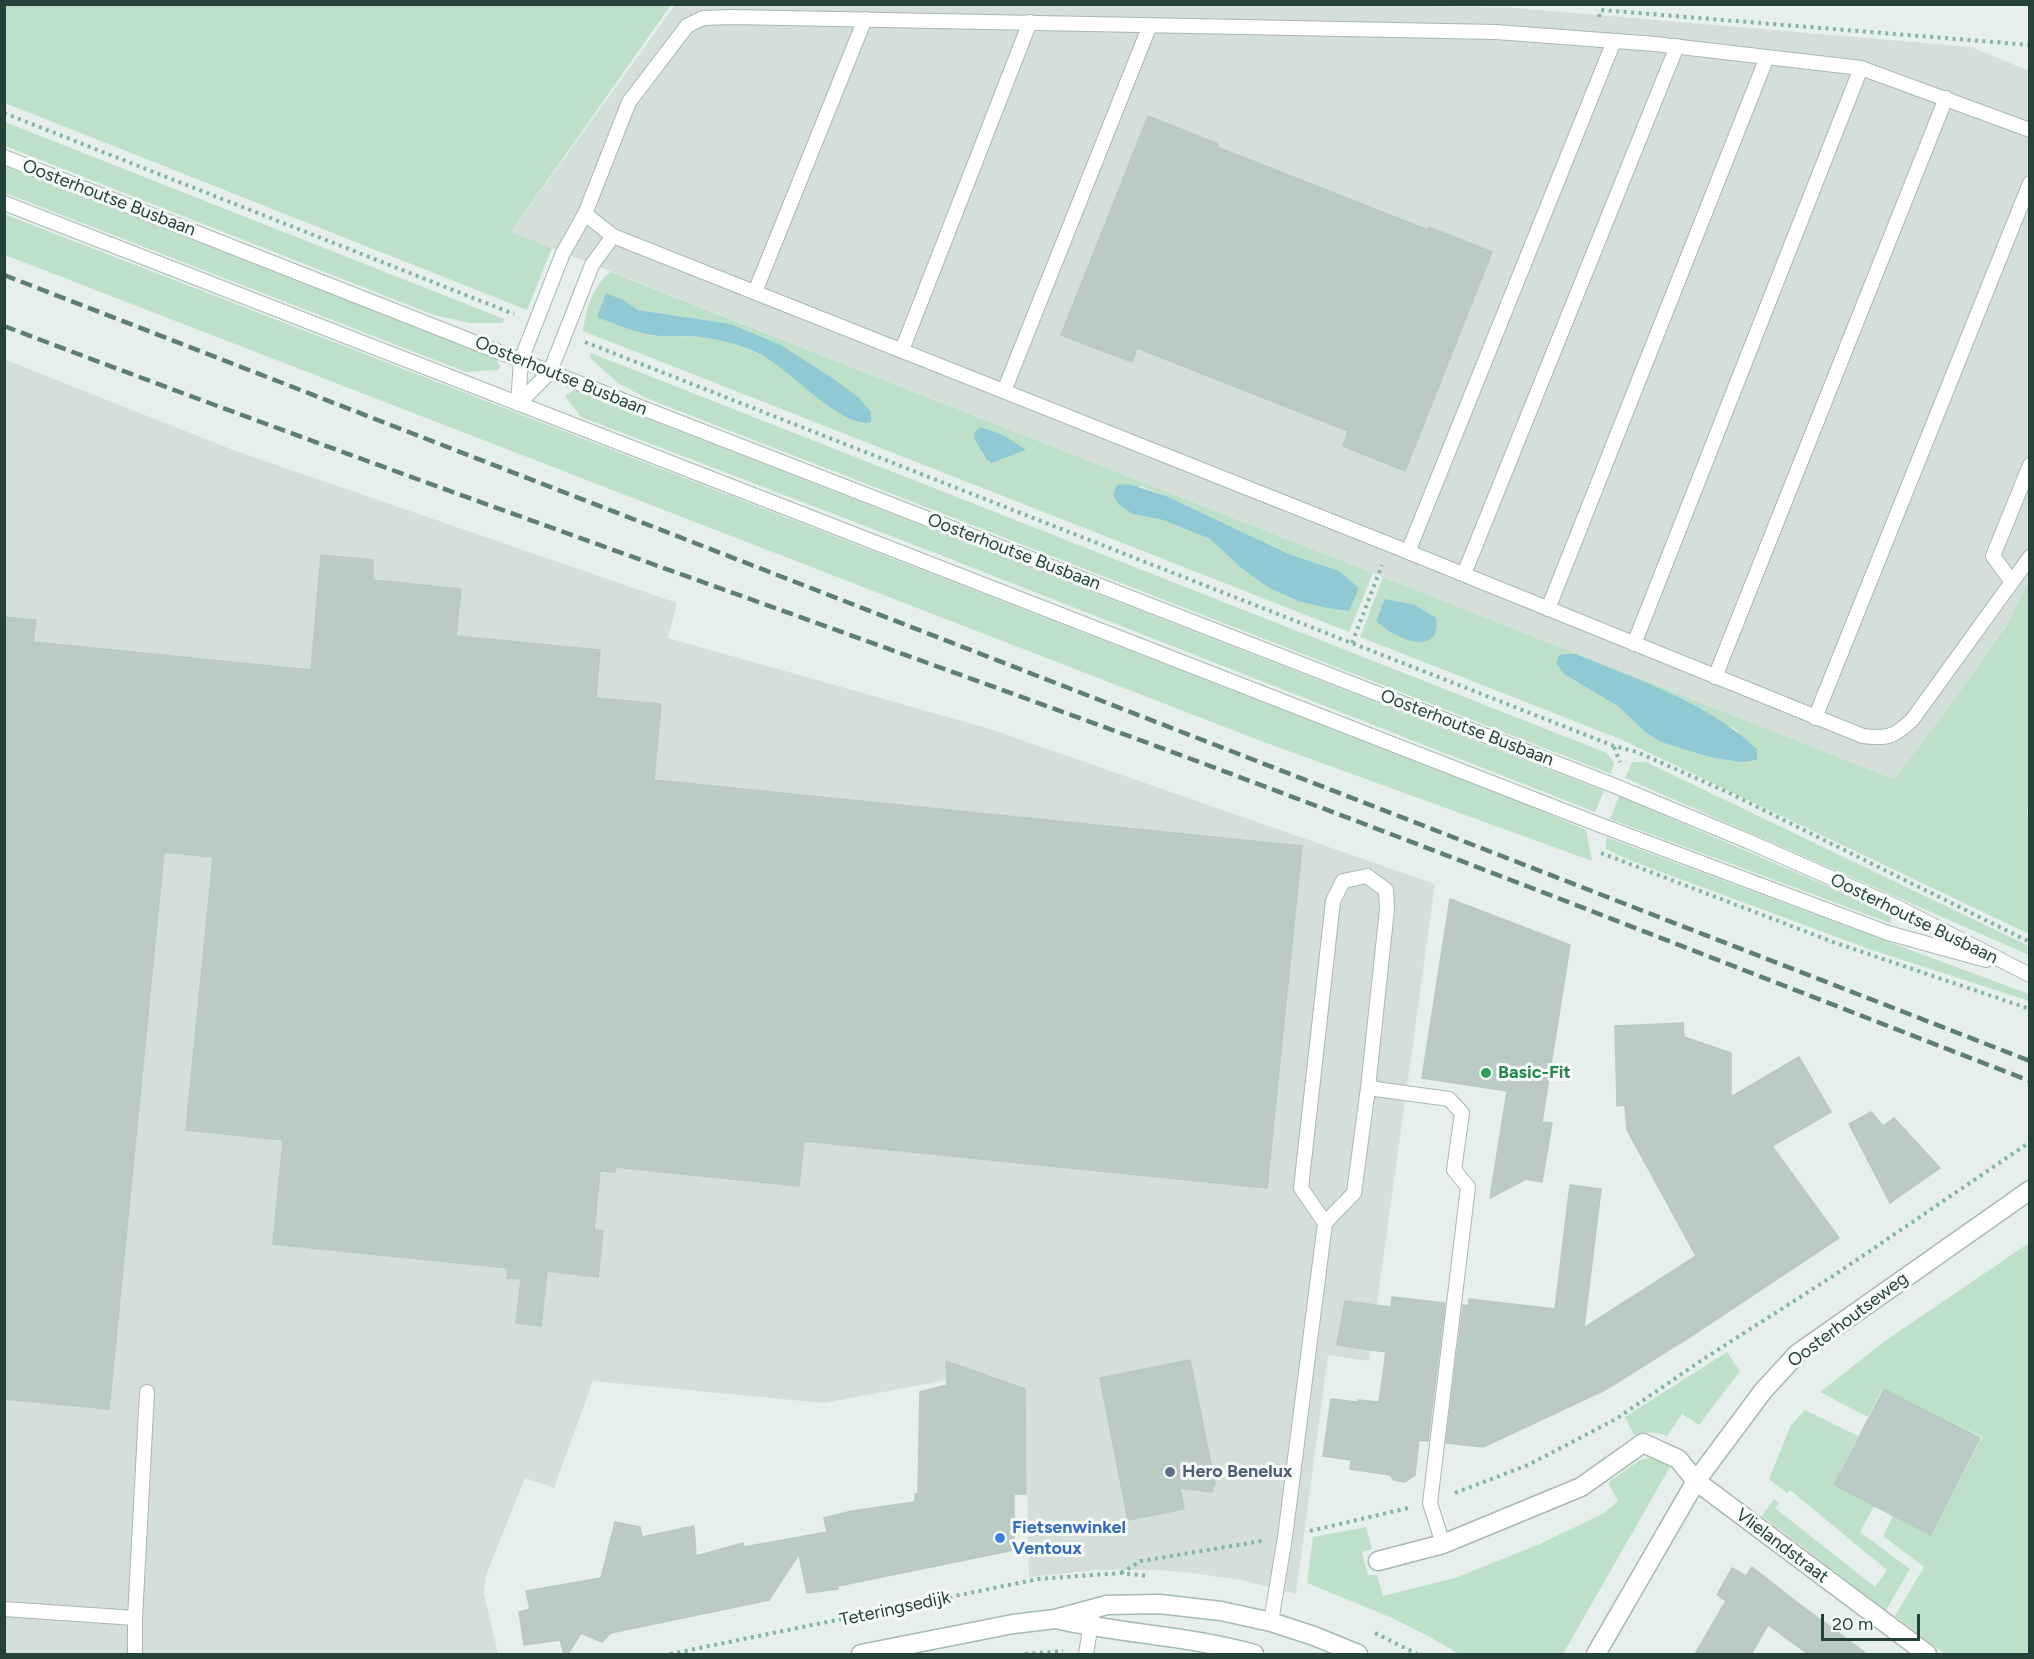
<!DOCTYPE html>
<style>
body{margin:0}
#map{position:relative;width:2034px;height:1659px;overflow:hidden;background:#e6efeb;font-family:Figtree,sans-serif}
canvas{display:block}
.frame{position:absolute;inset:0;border:6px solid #24423a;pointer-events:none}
.scale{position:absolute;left:1821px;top:1614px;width:99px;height:27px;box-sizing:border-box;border:3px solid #24423a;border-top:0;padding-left:8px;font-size:18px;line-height:21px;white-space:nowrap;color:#24423a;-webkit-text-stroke:4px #f7fbf9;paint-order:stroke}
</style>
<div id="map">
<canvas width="2034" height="1659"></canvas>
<div class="frame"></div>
<div class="scale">20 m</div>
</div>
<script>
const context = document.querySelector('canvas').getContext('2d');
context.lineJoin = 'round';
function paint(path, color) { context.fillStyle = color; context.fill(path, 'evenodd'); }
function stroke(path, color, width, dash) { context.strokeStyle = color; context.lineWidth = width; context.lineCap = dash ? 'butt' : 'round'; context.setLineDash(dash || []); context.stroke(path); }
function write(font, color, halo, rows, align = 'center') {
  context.font = font + ' Figtree,sans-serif'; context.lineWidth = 6; context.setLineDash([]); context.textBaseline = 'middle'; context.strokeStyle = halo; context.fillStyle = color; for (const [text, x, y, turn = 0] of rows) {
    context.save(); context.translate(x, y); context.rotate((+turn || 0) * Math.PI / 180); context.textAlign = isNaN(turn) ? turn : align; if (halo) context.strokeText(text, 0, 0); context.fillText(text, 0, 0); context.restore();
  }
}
paint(new Path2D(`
 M1335,4L1516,8L1971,47L2029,71V592L1948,708L1894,779L511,232L675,5Z
 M4,359L233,450L677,603L668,638L990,729L1435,884L1369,1361L1328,1355L1296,1594L1241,1580L1185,1572L1156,1570H1097L1029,1577L1025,1389L947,1380L824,1403L593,1381L554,1488L525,1478L485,1578L484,1593L498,1654H5Z`), '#d4dfda');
paint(new Path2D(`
 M4,5L5,4L671,5L511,232L552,248L527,310L5,103Z
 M5,122L504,319L503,323H469L434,315L5,146Z
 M4,166L497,359L500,367L498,370L466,372L5,193Z
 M4,214L1533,807L1586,830L1592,861L1261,741L5,255Z
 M611,272L1373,573L1349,632L583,331C586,310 593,284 611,272ZM625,301L638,310L731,324L781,345L831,377L864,424C823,411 800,373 761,355C742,346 721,338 700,337C682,335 661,338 644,334C634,331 624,327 614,323ZM981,427L1003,435L991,463C977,453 980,442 981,427ZM1140,486L1166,496L1289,554L1339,571L1359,588L1348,611L1326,608L1298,601L1269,588L1240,567L1210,539L1163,520L1133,514Z
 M591,353L1607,753L1614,763L1611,774L646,398L618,383L590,358Z
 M574,390L1604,791L1595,812L930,551L581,417L565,396Z
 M1383,577L1894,779L1948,708L2008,623L2029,582L2030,808L2027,810L2030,822L2029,934L1620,739L1360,637ZM1415,605L1435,618L1427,641L1417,642L1396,635ZM1576,654L1665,691L1738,731L1740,762L1709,757L1661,742L1645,732L1618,706L1583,683Z
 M1632,762H1646L2029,946V955L1625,778Z
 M1619,796L1894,915L1890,923L1610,819Z
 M1606,837L2029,994V1001L1869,949L1629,860L1606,849Z
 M2029,1243V1654H1945L1895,1616L1924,1567L1883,1536L1893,1516L1932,1535L1982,1437L1883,1388L1868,1417L1820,1392L1885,1341Z
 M1727,1352L1740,1371L1699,1425L1682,1414L1667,1436C1655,1432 1645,1431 1634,1435L1625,1417Z
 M1805,1410L1858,1436L1833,1486L1874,1506L1860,1532L1910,1569L1886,1610L1762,1516L1774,1499L1779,1503L1775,1508L1875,1587L1887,1570L1790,1490L1787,1493L1769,1479L1791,1425Z
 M1647,1458L1657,1459L1670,1467L1563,1654H1459L1430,1637L1390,1617L1307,1583L1313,1537L1366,1527L1372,1549L1362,1552L1368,1575H1377L1383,1596L1455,1578L1540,1544L1604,1513L1618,1501L1609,1485L1610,1481L1640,1460Z`), '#bfe0c8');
paint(new Path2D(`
 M606,293L625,301L638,310L731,324L781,345L831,377L859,398L871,412V422C846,431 789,370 765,357C740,343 713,337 686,336C673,336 657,337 645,334C629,330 613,323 597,317Z
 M981,427L1003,435L1026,450L991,463L986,459L974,438L975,432Z
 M1129,484L1166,496L1289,554L1339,571L1359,588L1349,611L1326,608L1298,601L1269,588L1240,567L1210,539L1163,520L1133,514L1118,504L1113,495L1117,485Z
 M1385,599L1415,605L1436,618C1441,648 1415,645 1396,635C1389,632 1382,626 1376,621Z
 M1568,654H1576C1638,680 1707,702 1757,749V760L1740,762L1709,757L1661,742L1645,732L1618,706L1564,674L1556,663L1559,655Z`), '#8ec9d4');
const building = new Path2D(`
 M1148,116L1218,144L1217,147L1428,230L1429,227L1492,252L1405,471L1343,446L1348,431L1137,348L1132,362L1061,335Z
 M321,555L373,560V580L461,589L456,636L600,650L596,698L661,704L654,780L1302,846L1267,1188L804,1141L799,1186L615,1167V1172L600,1171L594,1230L603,1231L598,1277L547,1271L541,1326L516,1323L521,1279L507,1278L508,1268L273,1244L283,1140L186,1130L213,857L164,852L109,1409L4,1399V617L36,620L33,642L311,670Z
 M1450,899L1570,945L1542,1122L1552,1123L1542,1182L1526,1179L1490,1198L1507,1091L1422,1078Z
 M1683,1023L1684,1037L1731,1053V1097L1799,1057L1831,1112L1772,1146L1839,1238L1696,1333L1605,1390L1483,1447L1446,1443L1463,1305L1468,1306L1469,1299L1555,1309L1570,1185L1601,1189L1584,1328L1696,1256L1627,1130L1625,1105L1617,1106L1615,1026Z
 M1871,1112L1883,1126L1894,1118L1940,1168L1890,1203L1849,1124Z
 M1392,1297L1445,1303L1428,1441L1419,1440L1415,1475L1405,1482L1394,1480L1390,1475L1350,1469L1351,1460L1323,1456L1331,1399L1357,1402L1358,1400L1379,1402L1386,1352L1337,1345L1345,1301L1391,1307Z
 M1190,1360L1215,1485L1212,1486L1213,1492L1180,1488L1184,1509L1128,1520L1100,1378Z
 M946,1361L1025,1389L1026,1494H1014V1550L838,1586V1589L807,1593L799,1554L769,1600L611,1633L602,1642L581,1633L568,1654H564L560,1640L524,1645L519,1612L530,1609L526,1591L601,1578L615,1522L640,1527L642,1537L694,1526L696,1556L743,1543L744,1547L827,1532L824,1518L852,1511L915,1502V1494H918L920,1392L947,1385Z
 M1884,1389L1980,1438L1931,1535L1834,1485Z
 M1752,1567L1798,1603L1867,1654H1808L1768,1625L1751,1654H1695L1726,1601L1717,1595L1732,1568L1746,1576Z`);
paint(building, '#bbcac4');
stroke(building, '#b8c9c2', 1.5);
const service = new Path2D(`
 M2030,130L1861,68L1655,44L1496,32L732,17L703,18L687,26L629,102L585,214L613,236L1391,545L1863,736C1887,739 1894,737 1912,720L2030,557
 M4,157L550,372L1615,786L1750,842L1899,908L2030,975
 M4,203L1600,825L1888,933L1986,960
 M755,292L865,19
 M902,350L1030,22
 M1004,391L1150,25
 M518,404L521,360L563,253L585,214
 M518,404L550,372L592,265L613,236
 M1408,552L1614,41
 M1464,574L1677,46
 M2012,582L1993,556L2030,465
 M1548,609L1767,57
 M1634,644L1861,68
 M1715,677L1946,98
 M1815,718L2030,183
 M1368,1088L1449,1099L1462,1113L1454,1170L1468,1187L1430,1503L1443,1544
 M4,1609L135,1618
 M1271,1622L1285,1537L1325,1223L1354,1193L1368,1088L1387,909L1386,890L1367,876L1343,881L1333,901L1301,1188L1325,1223
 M135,1654V1618L147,1392
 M1086,1654L1092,1617`);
const minor = new Path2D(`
 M1378,1561L1443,1544L1581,1487L1643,1443L1678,1459L1696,1481L1927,1654
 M1596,1654L1696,1481L1763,1391L1797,1354L2030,1190`);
const secondary = new Path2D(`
 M1060,1620C1124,1634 1190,1636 1254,1654
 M861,1654L1013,1624L1055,1619L1107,1605L1159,1604L1221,1611L1271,1622L1314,1636L1358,1654`);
stroke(service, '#a8b8b2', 16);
stroke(minor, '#a8b8b2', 21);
stroke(secondary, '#a4bbb3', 21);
stroke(new Path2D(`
 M1599,17L1601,10L2030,45
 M4,113L514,314
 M585,342L1614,746L1637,752L1725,791L2030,942
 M1352,643L1382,565
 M1614,747L1620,762
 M1601,853L1833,942L2030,1009
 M1455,1493L1528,1465L1616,1419L1702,1360L1833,1276L2030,1142
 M1310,1531L1408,1508
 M1121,1573L1141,1561L1262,1541
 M1375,1633L1417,1654
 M670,1654L1038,1579L1121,1573L1148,1576
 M1025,1654L1063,1651`), '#86b3a5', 4, [3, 4.5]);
stroke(service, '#fff', 14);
stroke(minor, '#fff', 18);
stroke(secondary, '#fff', 18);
stroke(new Path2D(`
 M4,275L2030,1061
 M4,326C380,469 760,601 1137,739C1436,849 1732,966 2030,1081`), '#5f7d75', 4.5, [12, 6]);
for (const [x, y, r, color] of [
 [1486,1073,6,"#2e9e5b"],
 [1170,1472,6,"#5c6f8a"],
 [1000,1538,6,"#3f7fe0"]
]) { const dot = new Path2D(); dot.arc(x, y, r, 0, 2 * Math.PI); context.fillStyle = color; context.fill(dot); stroke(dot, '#f7fbf9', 2); }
write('18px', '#24423a', '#f7fbf9', [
 ["Oosterhoutse Busbaan",109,198,21],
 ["Oosterhoutse Busbaan",561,376,22],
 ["Oosterhoutse Busbaan",1014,552,21],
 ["Oosterhoutse Busbaan",1467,728,21],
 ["Oosterhoutse Busbaan",1914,919,26],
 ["Oosterhoutseweg",1848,1320,-37],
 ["Vlielandstraat",1782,1546,37],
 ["Teteringsedijk",895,1609,-12]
]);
write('bold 18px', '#27864d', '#f7fbf9', [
 ["Basic-Fit",1498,1073]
], 'left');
write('bold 18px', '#4e5e75', '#f7fbf9', [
 ["Hero Benelux",1182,1472]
], 'left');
write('bold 18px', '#366cbe', '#f7fbf9', [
 ["Fietsenwinkel",1012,1528],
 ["Ventoux",1012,1549]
], 'left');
</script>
